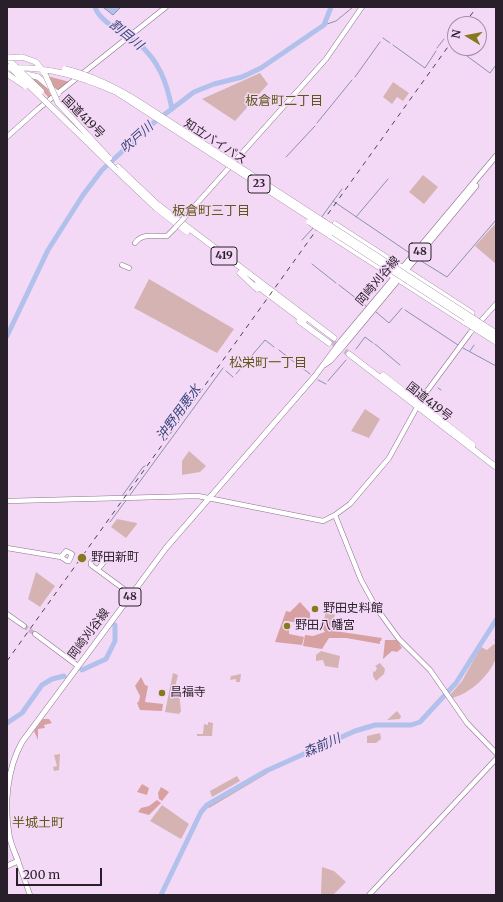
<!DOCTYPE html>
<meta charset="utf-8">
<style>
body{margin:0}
#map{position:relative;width:503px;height:902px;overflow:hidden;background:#f4d9f6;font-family:Merriweather,serif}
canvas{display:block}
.frame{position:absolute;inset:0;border:8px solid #291f2a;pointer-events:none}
.north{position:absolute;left:447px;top:16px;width:40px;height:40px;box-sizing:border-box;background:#f4d9f6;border:1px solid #a38fa4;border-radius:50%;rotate:280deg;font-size:11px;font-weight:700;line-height:16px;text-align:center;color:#291f2a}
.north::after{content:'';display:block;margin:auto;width:14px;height:18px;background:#87791e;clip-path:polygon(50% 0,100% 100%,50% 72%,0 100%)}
.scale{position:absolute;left:16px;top:868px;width:86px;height:18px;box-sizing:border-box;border:2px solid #291f2a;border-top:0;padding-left:5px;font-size:12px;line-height:14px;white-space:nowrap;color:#291f2a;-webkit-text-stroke:3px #f4d9f6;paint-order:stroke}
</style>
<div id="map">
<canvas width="503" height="902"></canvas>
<div class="frame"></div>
<div class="north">N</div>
<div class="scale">200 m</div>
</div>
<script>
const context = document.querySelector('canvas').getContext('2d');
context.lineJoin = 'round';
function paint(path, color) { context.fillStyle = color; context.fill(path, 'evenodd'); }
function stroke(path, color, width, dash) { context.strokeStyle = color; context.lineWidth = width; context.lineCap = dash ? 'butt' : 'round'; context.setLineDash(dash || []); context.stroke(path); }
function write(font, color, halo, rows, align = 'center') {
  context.font = font + ' Merriweather,"Noto Sans JP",serif'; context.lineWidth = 3; context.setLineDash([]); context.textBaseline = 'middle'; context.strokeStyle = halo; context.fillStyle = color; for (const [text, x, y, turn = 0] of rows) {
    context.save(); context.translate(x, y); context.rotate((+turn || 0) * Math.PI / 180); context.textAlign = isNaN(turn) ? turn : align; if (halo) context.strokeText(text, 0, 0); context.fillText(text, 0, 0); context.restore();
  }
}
paint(new Path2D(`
 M260,73L268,84L235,121L202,99Z
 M393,82L409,93L403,101L397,97L392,104L383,97Z
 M423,175L438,187L424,204L409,192Z
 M496,223V264L475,246Z
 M149,279L234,329L217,353L134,308Z
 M365,409L380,419L369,438L351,431Z
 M189,451L206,466L200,472L182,475V461Z
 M117,519L137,523V524L126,538L111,527Z
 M36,572L55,586L40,607L28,599Z
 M326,610L335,615L333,621L324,620Z
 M494,644L496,645C496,649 497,654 496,658C490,675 470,694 452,698L450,695L462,681L481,647L487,650Z
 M321,651L340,656L338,668L325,666L323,660L316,661V655Z
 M380,663L385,669L384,674L376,681L373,676V671L375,672L377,668L375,666Z
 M173,673L178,675L174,691L179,692L181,711L179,714L165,712Z
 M241,674L240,682H236V679L230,680L231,676Z
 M397,711L401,716L400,719L387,720Z
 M208,722L213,723L212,736H197V734H203L204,724L208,725Z
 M380,733L381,739L376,743H367V736Z
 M60,754L59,770L54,771L53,767L57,766L54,755Z
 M237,776L240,781L212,797L210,791Z
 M162,805L189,824L181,839L150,821Z
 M322,867L334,871L346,882L333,895L321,894Z`), '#d5b3b3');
paint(new Path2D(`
 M47,76L70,82L59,90L53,88Z
 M30,77C43,79 46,86 52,97L50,99Z
 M300,602L310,613V618L305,623L284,621L283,628L289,630V634L304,637L302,645L275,642L286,611L290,612Z
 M324,620L333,622L335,631L382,638L381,641H380V644L346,638H329L322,649L303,646L305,635L313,636L325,632L320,624Z
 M385,640H397L402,648L397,652L392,651L383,659Z
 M141,677L145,685L148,686L145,702L163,704L162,711L140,710L137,703L139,701L140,696L135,686Z
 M43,719H49L52,723L44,725L45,728L38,729V740L34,731Z
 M267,771L268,773L209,808L207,806Z
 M142,784L149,788L147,795L137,792Z
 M161,787L169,792L162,801L159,799L158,793Z
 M157,800L161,803L149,815L138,812L141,808L149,806Z`), '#d7a1a1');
const water = new Path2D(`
 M105,7H121L113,15L104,8Z`);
paint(water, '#b1c1ec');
stroke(water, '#8890b2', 1);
stroke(new Path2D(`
 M324,25L336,21L353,7
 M383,38L390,43
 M393,45L425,68L436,51
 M437,48L444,39
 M463,53L490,73L496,65
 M355,77L380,42
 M317,123L352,80
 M286,157L315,126
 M333,201L411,254
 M356,217L388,179
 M321,218L342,189
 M302,240L313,228
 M418,259L447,277L496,220
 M312,264L336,283
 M339,285L366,306
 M405,310L458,345
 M376,312L389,323L402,308
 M375,344L400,365
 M463,348L496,366
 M356,349L365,337L373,343
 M279,350L294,362
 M470,351L474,345
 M297,364L310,374
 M226,371L233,377
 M236,374L265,340L274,347
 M318,380L326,384
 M328,381L346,360
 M438,388L441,390
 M130,495L223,368
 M122,496L143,467L145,466
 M110,522L127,499
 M495,640L496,638`), '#8890b2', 1);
stroke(new Path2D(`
 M95,7C100,23 128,35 139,44C159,61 167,83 172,109
 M7,336L48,250L83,195L102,170L152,124L194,92L214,84L242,77L261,68L324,25L331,7
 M82,670L106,659L115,641V625
 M7,723L22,713L42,685L52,679L64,676
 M161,895L201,812L207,805L266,771L355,731L375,725H411L420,722L456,683L496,620`), '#b1c1ec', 5);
stroke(new Path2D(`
 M24,626L35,634`), '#cbb4cd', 4.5, [4.5, 2]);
stroke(new Path2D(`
 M331,341L349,354`), '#cbb4cd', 5.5, [5.5, 3]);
const secondary = new Path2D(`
 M7,137L38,109L166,7
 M184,218L326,59L362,7
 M135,243C143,232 156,237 167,236L175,228
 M122,265L129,268
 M7,501L198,496L323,521L335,515L361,580L377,609L399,639L430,670L467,723L496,753
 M335,515L350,504L389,458L422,398L470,333L496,304
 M7,548L61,557L67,561H69L72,554L66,551L61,557
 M98,569L104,562L98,555L91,562V565C105,575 118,585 132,595
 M7,614L24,626
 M35,634L78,666
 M18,861L30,895
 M369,895L496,759`);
const primary = new Path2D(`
 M324,365L330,361L345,344L476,186
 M7,866L18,861C15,853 10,843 9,834C4,804 7,769 22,742L166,548L315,376L341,341L496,156`);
const highway = new Path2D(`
 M7,58L15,66
 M21,73L38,77L58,94
 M118,167L157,204L334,338
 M117,171L156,208L187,232
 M335,224L472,313
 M329,235L466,323
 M240,273L257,289
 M256,285L304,321
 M299,321L329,343
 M349,354L496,467
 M383,375L473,445`);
stroke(secondary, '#8b738d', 5.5);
stroke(primary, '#8b738d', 6);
stroke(highway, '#8b738d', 6);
stroke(secondary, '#fff', 4.5);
stroke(primary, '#fff', 5);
stroke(highway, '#fff', 5.5);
stroke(new Path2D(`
 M464,24L477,7
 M7,661L455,37`), '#4e414f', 1, [5, 5]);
const secondaryBridge = new Path2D(`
 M175,228L184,218`);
const highwayBridge = new Path2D(`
 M7,58L22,57L36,62L45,74L58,103L109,158
 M15,66L41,91
 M10,67L116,170
 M7,68C47,66 80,76 116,92L496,338
 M65,69C94,76 119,89 144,105L496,333
 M7,74L25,86
 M309,222L329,235
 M466,323L496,342`);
stroke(secondaryBridge, '#8b738d', 5.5, []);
stroke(highwayBridge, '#8b738d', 6, []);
stroke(secondaryBridge, '#fff', 4.5);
stroke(highwayBridge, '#fff', 5.5);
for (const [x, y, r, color] of [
 [82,558,5,"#87791e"],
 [315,609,4,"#87791e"],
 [287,626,4,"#87791e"],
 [162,693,4,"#87791e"]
]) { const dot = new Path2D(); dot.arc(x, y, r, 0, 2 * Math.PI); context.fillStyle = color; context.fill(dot); stroke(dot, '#f4d9f6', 1.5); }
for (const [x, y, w] of [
 [259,184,22],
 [420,252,22],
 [224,256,26],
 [130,597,22]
]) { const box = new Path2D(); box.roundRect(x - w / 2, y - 9, w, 18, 3); context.fillStyle = '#f4d9f6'; context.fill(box); stroke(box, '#291f2a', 1); }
write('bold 11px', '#291f2a', null, [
 ["23",259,184],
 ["48",420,252],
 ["419",224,256],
 ["48",130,597]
]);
write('12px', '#291f2a', '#f4d9f6', [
 ["国道419号",83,117,45],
 ["知立バイパス",215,142,33],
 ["岡崎刈谷線",378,281,-50],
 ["国道419号",429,402,38],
 ["岡崎刈谷線",89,634,-53]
]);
write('12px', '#291f2a', '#f4d9f6', [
 ["野田新町",91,558],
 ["野田史料館",323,609],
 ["野田八幡宮",295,626],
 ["昌福寺",170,693]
], 'left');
write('italic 13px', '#36467d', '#f4d9f6', [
 ["割目川",126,35,39],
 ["吹戸川",137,138,-42],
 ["沖野用悪水",179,413,-54],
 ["森前川",322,746,-24]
]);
write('13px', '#60571a', '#f4d9f6', [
 ["板倉町二丁目",284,101],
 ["板倉町三丁目",211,211],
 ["松栄町一丁目",268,363],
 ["半城土町",38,823]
]);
</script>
